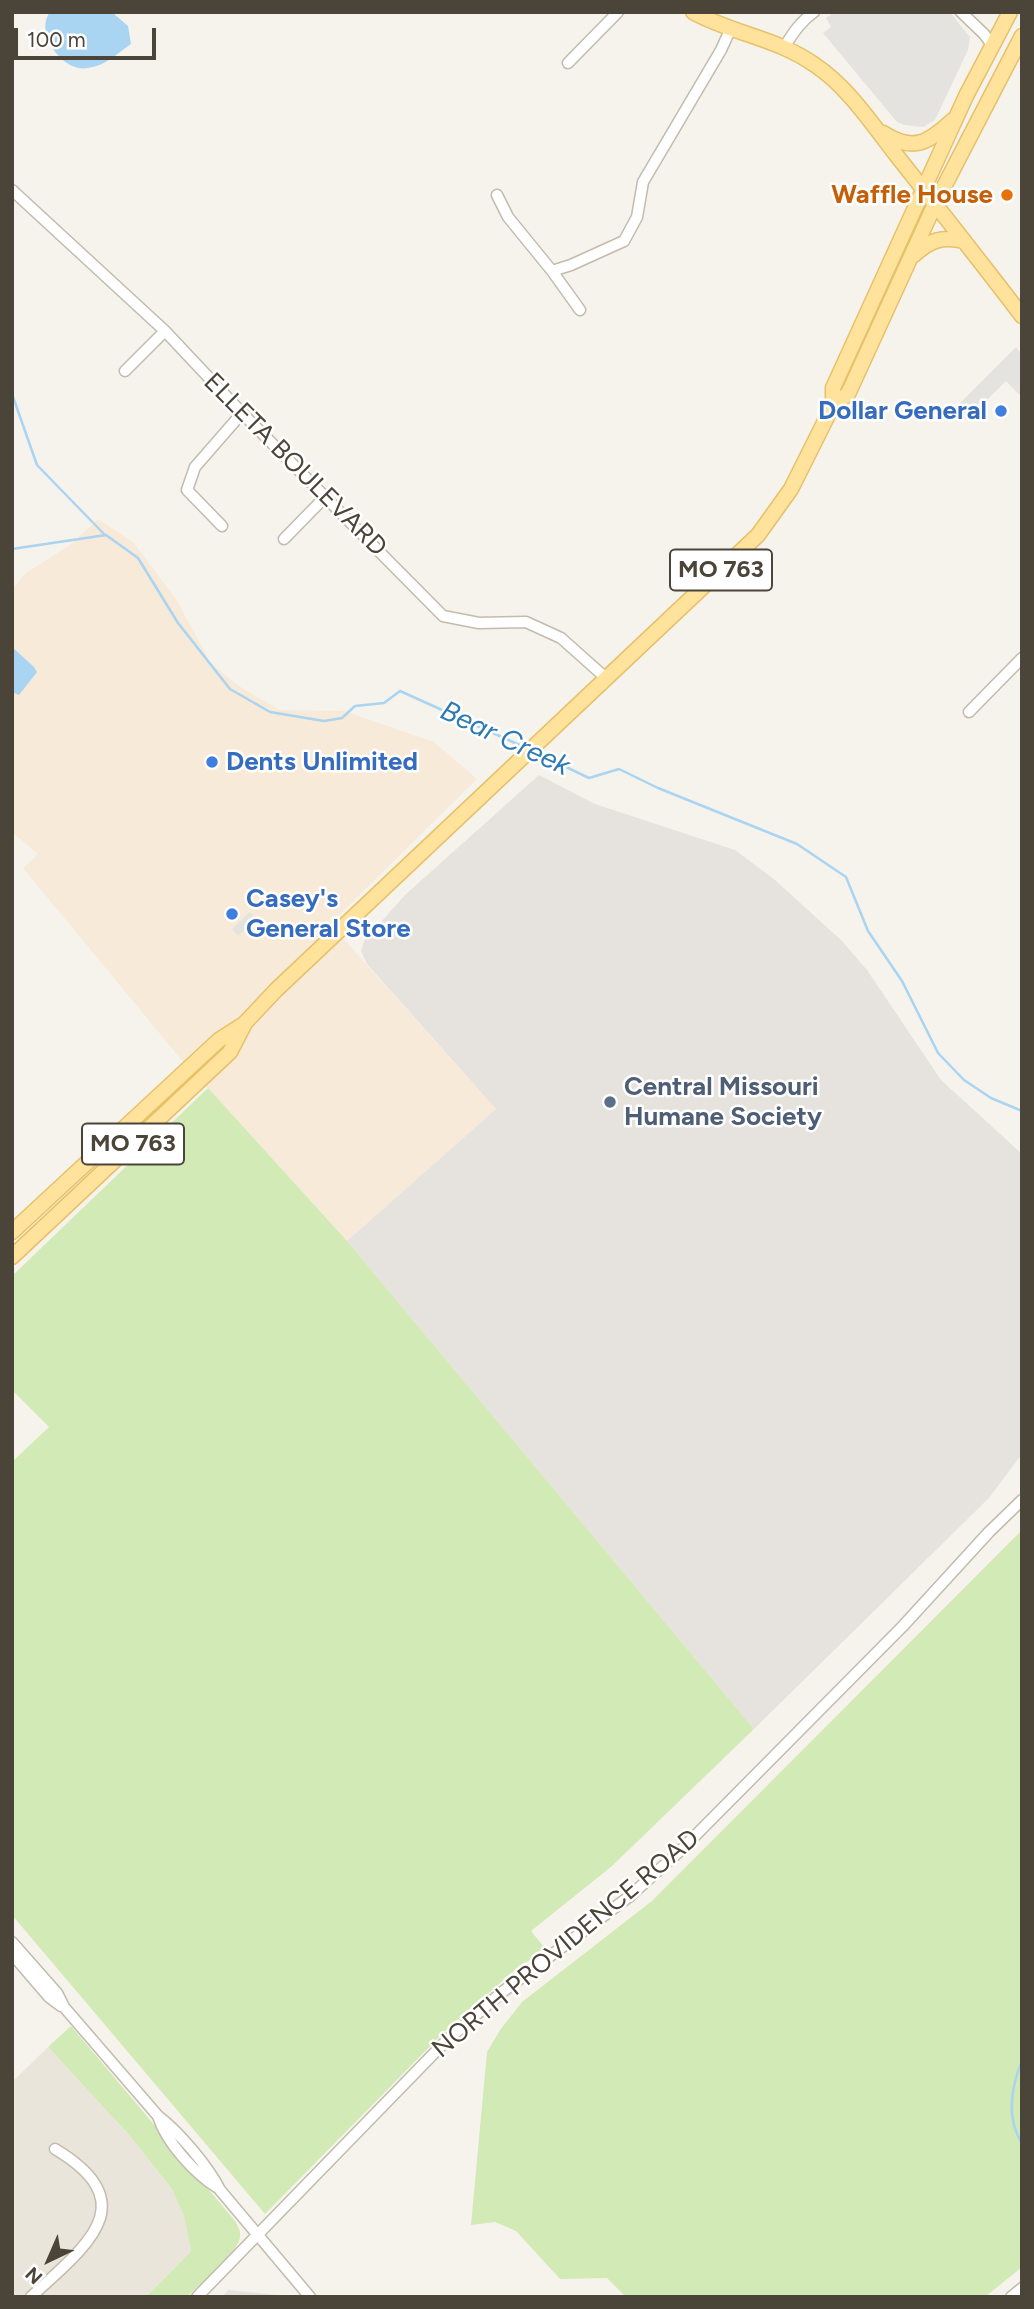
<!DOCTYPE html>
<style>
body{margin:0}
#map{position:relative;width:1034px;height:2309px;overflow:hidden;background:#f6f3ec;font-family:Figtree,sans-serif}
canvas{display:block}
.frame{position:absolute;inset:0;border:14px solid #4b4439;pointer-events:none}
.north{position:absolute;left:14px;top:2225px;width:70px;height:70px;-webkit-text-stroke:5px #fff;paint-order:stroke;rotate:224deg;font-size:19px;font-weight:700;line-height:28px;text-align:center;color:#4b4439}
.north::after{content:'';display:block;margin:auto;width:24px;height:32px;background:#4b4439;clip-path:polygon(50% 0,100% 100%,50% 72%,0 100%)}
.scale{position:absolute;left:14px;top:28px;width:142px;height:32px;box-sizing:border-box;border:4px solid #4b4439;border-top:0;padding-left:9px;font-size:21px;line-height:24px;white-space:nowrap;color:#4b4439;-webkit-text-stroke:5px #fff;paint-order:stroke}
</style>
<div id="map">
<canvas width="1034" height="2309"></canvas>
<div class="frame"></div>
<div class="north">N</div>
<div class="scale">100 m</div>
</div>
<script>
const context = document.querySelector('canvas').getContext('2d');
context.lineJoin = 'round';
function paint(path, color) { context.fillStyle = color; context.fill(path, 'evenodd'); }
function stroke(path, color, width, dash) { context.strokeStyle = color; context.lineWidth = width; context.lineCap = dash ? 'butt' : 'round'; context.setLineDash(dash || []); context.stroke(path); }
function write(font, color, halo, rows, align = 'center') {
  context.font = font + ' Figtree,sans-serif'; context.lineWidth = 5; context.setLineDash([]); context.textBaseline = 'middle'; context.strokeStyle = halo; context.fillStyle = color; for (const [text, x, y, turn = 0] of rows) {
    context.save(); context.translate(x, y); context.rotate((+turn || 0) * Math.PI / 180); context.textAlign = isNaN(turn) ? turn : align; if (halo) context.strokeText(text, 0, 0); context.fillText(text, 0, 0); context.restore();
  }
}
paint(new Path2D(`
 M48,2047L129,2135L172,2189L184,2215L191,2251L146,2297H12V2082Z`), '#eae5da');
paint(new Path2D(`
 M98,519L133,542L176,599L211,664L242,688L280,710L344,711L434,742L477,779L330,924L496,1109L347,1241L180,1058L23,868L38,854L12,832V589L26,573L70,545Z`), '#f7ead8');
paint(new Path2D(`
 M539,775L595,804L735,850L775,880L842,941L867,970L941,1080L1022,1154V1454L989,1498L754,1729L347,1241L496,1109L367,964L361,951L364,941L405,895Z`), '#e6e2dd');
paint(new Path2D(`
 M208,1088L347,1241L754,1729L612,1866L531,1931L548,1952L522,1964L446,2030L265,2214L12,1915V1462L49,1427L12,1390V1276Z
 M1022,1530V2267L985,2297H626L607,2278L560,2279L516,2231L495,2222L471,2225L487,2052L500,2030L522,2002L652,1901Z
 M71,2026L235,2221C238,2226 241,2231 240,2237C239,2252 199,2285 187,2297H146L191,2251L184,2216L172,2189L129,2135L48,2047Z`), '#d2eab5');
paint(new Path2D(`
 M835,12H950L970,37L968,50L935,120L923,127L904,125L897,122L823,33L831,27L826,18Z
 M1016,347L1022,355V397L1006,381L967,420L954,409Z
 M250,912L256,919L238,936L232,929Z
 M228,2290L278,2295V2297H222Z`), '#e5e3e0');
paint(new Path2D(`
 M50,12L114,14L128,26L131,44C118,53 105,66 88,68C63,73 34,33 50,12Z
 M12,647L34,667L37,672L19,695L12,692Z`), '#a9d4f2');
stroke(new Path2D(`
 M12,394L37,465L104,534
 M12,549L106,535L138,558L178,623L230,689L270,712L324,721L342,718L355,706L384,703L400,691L524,747
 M537,753L589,778L619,769L658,788L797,844L846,877L868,931L902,981L938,1053L964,1080L991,1098L1022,1111
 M1022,2061C1011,2087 1006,2119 1022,2143`), '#a9d4f2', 2.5);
const minor = new Path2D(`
 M961,12L984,34L993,46
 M785,46C793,33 801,21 814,12
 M568,63L618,12
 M12,190L165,331L242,413L443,616L479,623L526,622L561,638L607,679
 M497,195L508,217L552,271L580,310
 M552,271L571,265L624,241L637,217L643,182L721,50L731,28
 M125,371L165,331
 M222,526L187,490L195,467L242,413
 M284,539L326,496
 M969,712L1022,658
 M12,1942L57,1993L64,2007L158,2116C179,2132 208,2166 220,2190L310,2297
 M12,1954L49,1997L61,2006
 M158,2116C166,2142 195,2174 218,2188
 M31,2297C84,2247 147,2204 55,2149
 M197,2297L445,2042L501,1993L630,1896L682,1849L903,1626L989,1532L1022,1500
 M1011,2297L1022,2288`);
const major = new Path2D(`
 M693,12C733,34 777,38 815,65C848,87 873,125 897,156C939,209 981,262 1022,316
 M883,133C914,153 929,142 953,120
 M914,255C930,240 942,236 964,241
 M833,405V388L966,96L1010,12
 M12,1232L219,1040L244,1024L276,990L758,535L791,489L833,405L848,394L935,204L1022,36
 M12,1257L230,1052L244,1025`);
stroke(minor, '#c2bbae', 13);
stroke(major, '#e6c16a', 17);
stroke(minor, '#fff', 10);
stroke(major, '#ffe39c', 14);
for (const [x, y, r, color] of [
 [1007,195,7,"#e8710a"],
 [1001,411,7,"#3f7fe0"],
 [212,762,7,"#3f7fe0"],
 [232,914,7,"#3f7fe0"],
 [610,1102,7,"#5c6f8a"]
]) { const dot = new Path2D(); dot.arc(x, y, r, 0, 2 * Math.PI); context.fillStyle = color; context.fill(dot); stroke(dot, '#fff', 2.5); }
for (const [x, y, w] of [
 [721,570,102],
 [133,1144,102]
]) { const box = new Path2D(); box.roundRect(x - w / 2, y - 20.5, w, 41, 5); context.fillStyle = '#fff'; context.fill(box); stroke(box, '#4b4439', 2); }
write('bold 24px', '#4b4439', null, [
 ["MO 763",721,570],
 ["MO 763",133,1144]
]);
write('bold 26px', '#c56008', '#fff', [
 ["Waffle House",993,195]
], 'right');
write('bold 26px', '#366cbe', '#fff', [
 ["Dollar General",987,411,"right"],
 ["Dents Unlimited",226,762],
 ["Casey's",246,899],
 ["General Store",246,929]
], 'left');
write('26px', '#4b4439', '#fff', [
 ["ELLETA BOULEVARD",295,465,45],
 ["NORTH PROVIDENCE ROAD",566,1944,-40]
]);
write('bold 26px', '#4e5e75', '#fff', [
 ["Central Missouri",624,1087],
 ["Humane Society",624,1117]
], 'left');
write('italic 28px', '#2e7ab2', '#fff', [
 ["Bear Creek",505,739,25]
]);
</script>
